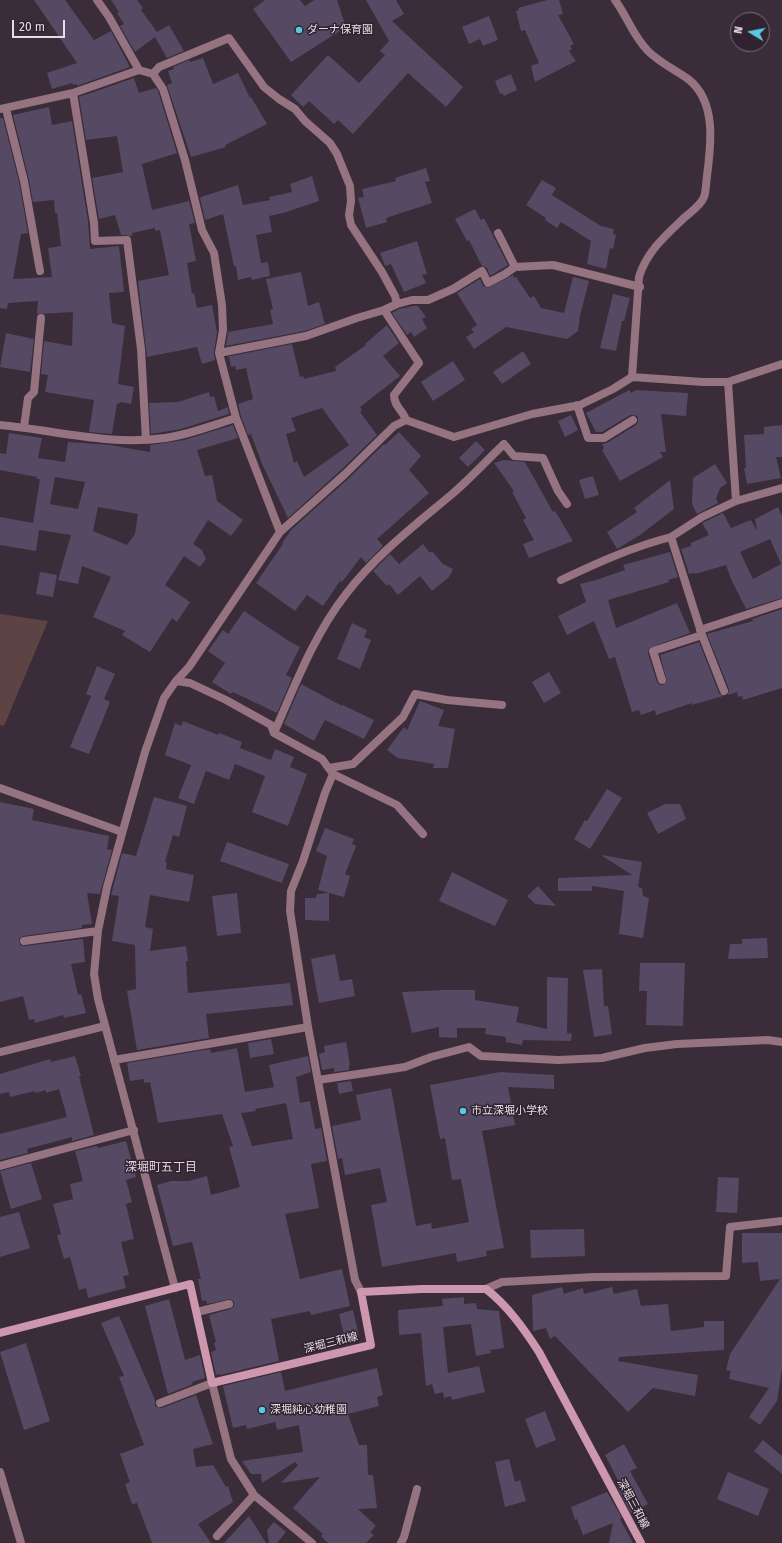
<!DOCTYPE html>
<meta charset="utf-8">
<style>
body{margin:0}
#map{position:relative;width:782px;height:1543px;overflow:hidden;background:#3b2c39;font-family:"Fira Sans",sans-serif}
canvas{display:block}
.north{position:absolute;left:730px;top:12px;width:40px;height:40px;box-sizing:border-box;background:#30222f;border:1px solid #796d78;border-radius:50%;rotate:280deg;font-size:11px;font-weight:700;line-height:16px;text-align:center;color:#e7dde6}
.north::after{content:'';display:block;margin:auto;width:14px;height:18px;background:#58c9e3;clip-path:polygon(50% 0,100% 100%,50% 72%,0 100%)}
.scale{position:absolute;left:12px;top:20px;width:53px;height:18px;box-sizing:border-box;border:2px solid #e7dde6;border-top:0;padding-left:5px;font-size:12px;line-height:14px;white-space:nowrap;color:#e7dde6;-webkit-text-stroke:3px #30222f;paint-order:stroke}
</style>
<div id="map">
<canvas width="782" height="1543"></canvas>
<div class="north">N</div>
<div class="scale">20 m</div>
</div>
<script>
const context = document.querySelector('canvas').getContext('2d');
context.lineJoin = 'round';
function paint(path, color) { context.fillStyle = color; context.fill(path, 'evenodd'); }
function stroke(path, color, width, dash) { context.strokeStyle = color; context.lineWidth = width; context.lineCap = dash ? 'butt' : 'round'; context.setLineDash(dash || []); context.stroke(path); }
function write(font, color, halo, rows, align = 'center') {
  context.font = font + ' "Fira Sans","Noto Sans JP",sans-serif'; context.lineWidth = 3; context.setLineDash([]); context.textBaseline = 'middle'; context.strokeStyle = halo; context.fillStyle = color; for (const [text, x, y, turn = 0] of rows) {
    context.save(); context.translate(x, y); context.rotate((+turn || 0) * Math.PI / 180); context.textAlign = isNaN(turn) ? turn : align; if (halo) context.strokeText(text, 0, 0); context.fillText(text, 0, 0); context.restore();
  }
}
paint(new Path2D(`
 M0,614L48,621L4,726L0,725Z`), '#5e4344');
paint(new Path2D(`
 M34,0H65L94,40L111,31L130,67L77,86V84L73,85L72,83L52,89L47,73L77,63Z
 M111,0H137L143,8L141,10L157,32L169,25L184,51L167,58L155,37L135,52L120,26L124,24L117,13L119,12Z
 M265,0H300L305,6L314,0H337L346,27L291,62L253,9Z
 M366,0H396L404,14L392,21L463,87L446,107L408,73L353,134L338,120L334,124L309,101L303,107L291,95L328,55L359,83L385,55L380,51L389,41Z
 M547,0H559L563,14L558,15L574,44L570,46L572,49L569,51L576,61L535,82L531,66L539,63L525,30L521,31L516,11L519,10L518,8Z
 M489,16L498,40L483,46L480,39L469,44L462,27Z
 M203,58L213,84L238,73L250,98L251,97L267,124L225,145L226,147L191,157L167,85L172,83L168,71L174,69L173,67L189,60L190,62Z
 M511,74L517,90L504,96L502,93L500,94L495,81Z
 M134,78L139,93L156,88L158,91L177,153L142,164L152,210L189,201L195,223L189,224L196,261L187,263L192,294L194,293L197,308L212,305L217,332L214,352L215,360L202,364L197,347L147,357L138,281L169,275L160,230L155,231V228L132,233V236L121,235L115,215L99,219L92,178L123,172L117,136L86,140L79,97Z
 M49,107L52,125L72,121L88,221L90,249L119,246L124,292L109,293L112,323L125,326L118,384L134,387L131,404L120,402L119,404L117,403L112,434L89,432L94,400L45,392L48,375L41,374L44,341L72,346L73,312L37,314L38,301L8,303L7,309L0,308V118H3L19,182L28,233L21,234L13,279L52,277L48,248L61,246L57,213H55L54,200L33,202L29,180L13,115Z
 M426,168L430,181L425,182L432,203L386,218L387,222L366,228L358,198L364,197L362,189L396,181L395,178Z
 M312,176L319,201L283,213L269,216L272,232L256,235L261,263L268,262L270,276L252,280L251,277L238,280L236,266H234L223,214L205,220L200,198L201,197L238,185L243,205L270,200L269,197L292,192L290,184Z
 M542,180L556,188L552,195L601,226L614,229L613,234L616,235L613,249L610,248L606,269L587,264L591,241L561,222L557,228L545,220L546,218L526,205Z
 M475,209L481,220L484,218L508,265L490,276L487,268L482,266L469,240L467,241L455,219Z
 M417,241L427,274L422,275L426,283L404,292L391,264L385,266L380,253Z
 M301,272L308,306L319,302L325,324L305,331L226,346L228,332L273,324L270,310L273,309L266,279Z
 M513,275L514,278L516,277L530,298L534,296L541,308L564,313L573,277L589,281L580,316L578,331L567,339L506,327L474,349L466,337L474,332L471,329L477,325L457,293L480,279L483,286L488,288Z
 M613,294L630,298L624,321H622L616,351L600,348Z
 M413,306H418L426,317L422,319L427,328L414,337L411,332L407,335L392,313L399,309Z
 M387,325L399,343L383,356L400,376L360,407L362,410L360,412L377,435L340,471L288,518L262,464L251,434L248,435L241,416L238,404L253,399L246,368L236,370L235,366L231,367L229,357H226L292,344L300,377L303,376L304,379L336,371L335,367L366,345L365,344ZM322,408L349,445L304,477L297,461L294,463L286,434L296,431L291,418Z
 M6,333L34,339L30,372L0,367Z
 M523,351L531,364L502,384L493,372Z
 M453,361L465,380L433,401L421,382Z
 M629,390L631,393L636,390L688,393L686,416L661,414L666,452H660L663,457L620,481L602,450L604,448L602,444L607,443L636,425L638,422V417L635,415H630L602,432H596L586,413Z
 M209,392L210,397L214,396L218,411L228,407L229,414L181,429L151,434L149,403L178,402Z
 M571,415L578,430L565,437L558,421Z
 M233,425L238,438L197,450L205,476L212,475L217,501L243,520L231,536L208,520L193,544L202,550L206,559L200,567L184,556L165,585L190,602L177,622L172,618L150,652L122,635L125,631L93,617L111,577L82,566L78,584L58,580L71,535L39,530L36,551L0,545V517L33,523L40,479H37V477L0,470V453L6,454L9,433L42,438L38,458L65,462L68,442L110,445L150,452V445L184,440ZM55,477L85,482L78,509L50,504ZM98,507L138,514L135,534L127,545L93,531Z
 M782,425V457H776L781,478L747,484L744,468H746L744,435L764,434V427Z
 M399,432L421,456L409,470L429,493L377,539L383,546L366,563L361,557L342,582L340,581L323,606L307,595L295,611L256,583L283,544L282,543L292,529L348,479L384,444L385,445Z
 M476,441L485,450L468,467L459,458Z
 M504,460L525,462L553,512L555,511L573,541L529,558L523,544L534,540L523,520L526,518L512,492L514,491L494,463Z
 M715,464L727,483L720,488L716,499L718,503L697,514L692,504L693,478Z
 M593,476L599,495L585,499L579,480Z
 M670,480L674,509L640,535L617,549L607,532L637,512L634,508Z
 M778,507L782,516V598L746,609L731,579L726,565L695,574V573L689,574L681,549L691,546V543L709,535L702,523L723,513L731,528L751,520L757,531L755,519ZM770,539L781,564L753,579L740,552Z
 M423,544L430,553L432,551L443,564L453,569L449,577L432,591L420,576L398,595L389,584L387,586L373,571L390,554L399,564Z
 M670,552L678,577L668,580L669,582L608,600L616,628L677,603L690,633L649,648L648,653L657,682L660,685H663L667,681L660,655L699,642L719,693L723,696L692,705V703L656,715L655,710L641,715L639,710L632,712L615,657L609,659L594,621L567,635L558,616L586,602L580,584L596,580L625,570L623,565Z
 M40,572L57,575L53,597L36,594Z
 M782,609V688L743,700L742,696L738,697L737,692L728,695L729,689L707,634L753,621L752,619Z
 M244,611L289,641L300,647L286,675L292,678L277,713L233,692L231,694L212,682L225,663L208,651L223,630L228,634Z
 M352,623L367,630L364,637L371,640L360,669L337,659Z
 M97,666L115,674L104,699L110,702L89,754L70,747L91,696L86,694Z
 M549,672L561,693L544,703L532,682Z
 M301,684L342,706L343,705L374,720L364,739L325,720L314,741L284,724Z
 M420,701L444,710L438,726L455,729L448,768H433L434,764L398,758L387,750L404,727L407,730Z
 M183,721L218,735L219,733L242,742L240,748L271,760L275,749L294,757L290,767L307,774L288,826L252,812L265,776L235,764L229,780L206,771L194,804L178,798L191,765L165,755L175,723L181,726Z
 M607,789L622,798L590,849L574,839L585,820L587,821Z
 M154,797L187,806L179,837L173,835L165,862L167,863L166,869L194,875L189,902L150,895L145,927L153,929L150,951L186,946L188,961H186L188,993L290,983L293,1005L206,1014L209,1038L137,1050L127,991L136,989L135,945L112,941L119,896L111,895L122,853L136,856Z
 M0,802L34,809L32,820L109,836L107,849L112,850L100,894L87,893L92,924L82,925V928L23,936L19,939L20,945L25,946L83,939L85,962L71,964L78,995L81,994L86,1013L64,1018L63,1015L35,1023L34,1019L29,1020L23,996L0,1002Z
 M665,804H680L686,819L658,834L647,813Z
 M325,828L354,839L352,844L356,846L345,874L350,876L344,897L318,890L327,856L316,851Z
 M227,842L289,864L282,883L220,861Z
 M601,855L642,862L638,887L642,888L643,896L649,898L643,938L619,934L624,891L592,886V891H558V878L632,875Z
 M452,872L508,900L495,926L439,901Z
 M538,886L556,906L535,904L527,896Z
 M237,893L241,933L217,936L212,896Z
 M329,893V921L305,920V898H316L317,894Z
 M767,938L768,958L728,959L730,944H742V939Z
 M335,954L340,981L352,979L355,996L319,1003L311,959Z
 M640,963H685L683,1026L646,1025L647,991H639Z
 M602,969L604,1006H608L612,1034L594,1037L583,970Z
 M547,977L568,978L567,1033L572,1034L571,1041L523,1040L522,1045L506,1042V1037L485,1034L486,1028H457V1038L439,1037V1027L412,1033L402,992L443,990H475V1000L519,1007L516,1022L547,1029Z
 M271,1039L274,1054L250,1058L248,1043Z
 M346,1042L350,1065H349V1070L334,1072V1068L322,1070L319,1054L325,1052L324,1046Z
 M237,1048L245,1092L274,1087L269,1065L308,1056L311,1072L296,1077L300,1103L310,1101L315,1129L321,1128L327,1161L311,1164L319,1208L285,1214L300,1279L342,1269L350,1306L311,1315L310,1311L271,1319L279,1361L220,1375V1374L216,1375L211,1352L216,1350L214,1343L216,1342L209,1315L231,1309L234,1306V1302L230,1299L207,1304L206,1300L202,1301L198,1279H201L192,1242L173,1246L157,1185L171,1181H188L207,1176L211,1195L240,1187L229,1147L233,1146L222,1114L158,1123L150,1082L144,1083V1079L130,1081L127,1063L210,1049L211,1053ZM286,1103L293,1139L252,1146L241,1113L256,1111L255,1109Z
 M75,1056L81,1076H79L94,1135L72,1141V1137L27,1149L28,1153L0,1160V1134L67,1117L59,1089L46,1093V1090L35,1093V1091L10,1097L9,1092L0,1094V1074L50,1059L51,1062Z
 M500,1072L554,1075V1089L508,1087L515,1125L482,1131L504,1248L486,1251L487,1256L457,1262L456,1253L382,1267L371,1205L387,1202L380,1168L345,1175L342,1158L338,1159L332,1126L361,1120L356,1095L391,1088L416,1226L431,1223L432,1229L469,1222L461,1179L452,1180L445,1138L440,1139L430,1085Z
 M351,1081L353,1091L339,1094L337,1083Z
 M126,1141L136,1177L126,1180L132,1202L126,1204L134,1239L121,1242L129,1275L123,1276L126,1288L88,1298L86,1288L79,1290L70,1257L64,1259L57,1235L61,1234L53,1204L73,1199L70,1184L83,1181L75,1151L97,1146L98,1148Z
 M31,1163L42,1199L11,1209L0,1171Z
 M718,1177L739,1178L737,1213L716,1212Z
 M19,1212L30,1248L0,1257V1217Z
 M584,1229L585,1256L531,1258L530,1230Z
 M742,1233H782V1369L777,1401L760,1425L749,1417L769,1388L729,1379L731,1371L726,1370L730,1354L780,1279L760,1281L758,1262L742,1263Z
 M562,1287L564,1294L583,1288L584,1294L612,1287L614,1294L637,1289L641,1306L668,1304L671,1331L704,1327V1321H724V1350L619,1357L618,1361L698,1375L695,1396L653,1388L628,1412L555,1336L550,1339L546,1328L533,1331L532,1295Z
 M464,1297V1304L476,1303L477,1309L499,1311L504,1348L490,1350L491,1353L476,1356L471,1324L443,1327L448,1373L479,1366L485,1392L452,1400L451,1396L444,1398L443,1392L435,1394L432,1384L426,1386L421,1333L399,1335L398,1310L443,1306L442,1299Z
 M169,1299L185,1360L200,1355L205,1378L192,1382L193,1384L168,1394L145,1306Z
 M353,1310L359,1336L345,1339L339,1314Z
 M119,1316L155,1400V1405L156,1407L162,1408L196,1395L213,1444L193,1449L196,1467L213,1465L226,1487L228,1486L233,1502L198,1524L211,1543H152L137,1503L132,1504L125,1484L130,1482L120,1454L144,1445L119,1377L124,1376L101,1323Z
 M26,1343L50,1421L24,1430L0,1352Z
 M377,1368L383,1395L377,1397L379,1406L348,1414L359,1445H367L368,1475H373L377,1508L358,1509L376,1526L370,1532L374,1535L366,1543H328L321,1536L323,1534L293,1508L320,1477L281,1483L298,1465L295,1462L262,1483L261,1474H251L242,1461L303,1452L299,1425L277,1430L275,1422L247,1429L246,1425L233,1428L223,1386L281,1372L285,1391Z
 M545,1411L556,1440L536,1448L525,1419Z
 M763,1440L782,1456V1474L754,1451Z
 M624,1444L637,1468L630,1471L648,1504L631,1513L617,1487L621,1486L605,1455Z
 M509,1459L515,1482L520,1480L526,1501L505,1507L495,1462Z
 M728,1472L769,1489L758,1516L717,1499Z
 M607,1492L622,1518L620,1519L633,1543H609L613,1523L583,1535L577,1519L575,1520L571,1507Z
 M249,1516L266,1543H224Z
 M274,1522L286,1532L277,1543H269L267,1530Z`), '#564963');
stroke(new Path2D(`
 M97,0L109,17L139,70
 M615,0C627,16 633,36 648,51C660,63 674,69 688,79C717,101 711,145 707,176C706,183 706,192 704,197C701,205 691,212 685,217C666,235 647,251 639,277L632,377
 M153,74L159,67L229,38L264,87L279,99L295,109L305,121L330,143L337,154L350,186L351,201L349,215L351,225L382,272L395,296L397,304L384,310L419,363L394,395C394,407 403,410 406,420L454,437L532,414L580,405L613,389L632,377L703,382H728L782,364
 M73,93L94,223L95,241L127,240L141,349L146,440
 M0,109L73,93L139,70L153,74L163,89L185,160L202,230L214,253L222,305L223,330L219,353L236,418L280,532
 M6,109L24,181L40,271
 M498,233L515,267
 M397,304L412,300H428L453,289L482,271L488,283L505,274L515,267L553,265L640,287
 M219,353L306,336L357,318L384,310
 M728,382L736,501
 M577,405L588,438H604L633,420
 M0,425C54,430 110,446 165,438C188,435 213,425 236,418
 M24,427L28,398L34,392L41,318
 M561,580C597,563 632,547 671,537
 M700,630L782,603
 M662,680L653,651L702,635
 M176,681L189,667L280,532L344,475L394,426L406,420
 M724,691L702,635L671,537L702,517L736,501L782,488
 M274,733C295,685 314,635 346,594C376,555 414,526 451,495C470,479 486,461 504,444L514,456L543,458L558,491L567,504
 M329,768L353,764L403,717L415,694L447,700L502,705
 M333,774L397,805L423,834
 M0,788L122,832
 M24,941L98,931
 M0,1052L105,1026
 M114,1060L308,1027
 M318,1080L405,1067L431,1057L469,1047L481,1056L558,1060L602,1058L645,1048L677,1044L768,1040L782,1042
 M0,1166L134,1130
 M175,1288L98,999L94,974L98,931L107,887L145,752L164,698L176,681L190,683L226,700L271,725L274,733L322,759L333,774L325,793L303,861L291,891L290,911L308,1027L355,1280L361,1292
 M486,1289L502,1282L594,1277L726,1276L730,1227L782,1221
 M197,1312L229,1304
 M160,1403L212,1383L231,1459L254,1495L312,1543
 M217,1536L254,1495
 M401,1543L404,1537L417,1489`), '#957380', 8);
stroke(new Path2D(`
 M0,1472L21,1543`), '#957380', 8);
stroke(new Path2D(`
 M0,1333L190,1284L212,1383L371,1345L361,1292L422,1289H486C508,1306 524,1329 539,1352L641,1543`), '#cd97ad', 8);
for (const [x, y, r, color] of [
 [299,30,4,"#58c9e3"],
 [463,1111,4,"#58c9e3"],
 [262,1410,4,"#58c9e3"]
]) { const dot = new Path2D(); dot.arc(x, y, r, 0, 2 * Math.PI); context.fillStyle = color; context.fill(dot); stroke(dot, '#30222f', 1.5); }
write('11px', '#e7dde6', '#30222f', [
 ["ダーナ保育園",307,30],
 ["市立深堀小学校",471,1111],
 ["深堀純心幼稚園",270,1410]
], 'left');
write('11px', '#e7dde6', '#30222f', [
 ["深堀三和線",331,1343,-14],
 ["深堀三和線",633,1504,62]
]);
write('12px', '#e5d2e3', '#30222f', [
 ["深堀町五丁目",161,1168]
]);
</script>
